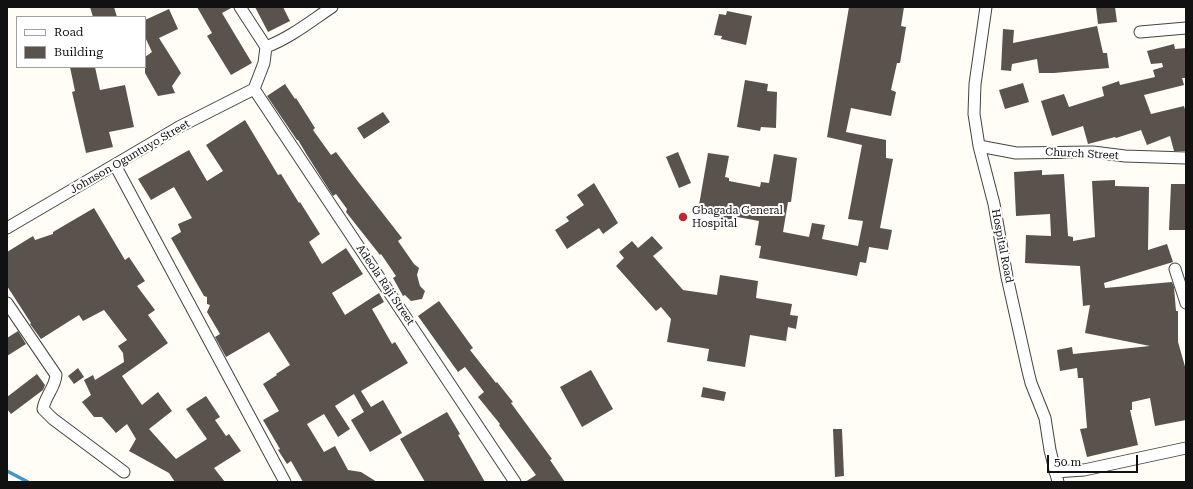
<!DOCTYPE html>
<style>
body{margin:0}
#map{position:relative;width:1193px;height:489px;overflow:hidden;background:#fffdf5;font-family:"Roboto Serif",serif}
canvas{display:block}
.frame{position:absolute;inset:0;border:8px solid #111;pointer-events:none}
.legend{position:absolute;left:16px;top:16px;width:130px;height:52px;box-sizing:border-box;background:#fff;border:1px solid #a0a0a0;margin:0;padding:5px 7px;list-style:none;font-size:12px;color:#111}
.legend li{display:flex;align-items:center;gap:8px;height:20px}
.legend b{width:20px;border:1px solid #a0a0a0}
.scale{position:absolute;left:1047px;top:455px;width:91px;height:18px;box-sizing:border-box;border:2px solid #111;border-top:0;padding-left:5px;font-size:12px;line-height:14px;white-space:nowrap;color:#111;-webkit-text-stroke:3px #fff;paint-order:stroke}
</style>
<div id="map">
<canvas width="1193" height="489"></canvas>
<div class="frame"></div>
<ul class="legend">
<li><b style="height:5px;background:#fff"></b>Road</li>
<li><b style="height:11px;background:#5a524d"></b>Building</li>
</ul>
<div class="scale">50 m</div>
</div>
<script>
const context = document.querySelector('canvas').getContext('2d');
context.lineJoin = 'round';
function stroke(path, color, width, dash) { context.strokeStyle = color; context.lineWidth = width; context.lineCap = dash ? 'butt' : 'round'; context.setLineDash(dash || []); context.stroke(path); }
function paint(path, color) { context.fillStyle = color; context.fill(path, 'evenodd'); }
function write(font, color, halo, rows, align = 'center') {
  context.font = font + ' "Roboto Serif",serif'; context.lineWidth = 4; context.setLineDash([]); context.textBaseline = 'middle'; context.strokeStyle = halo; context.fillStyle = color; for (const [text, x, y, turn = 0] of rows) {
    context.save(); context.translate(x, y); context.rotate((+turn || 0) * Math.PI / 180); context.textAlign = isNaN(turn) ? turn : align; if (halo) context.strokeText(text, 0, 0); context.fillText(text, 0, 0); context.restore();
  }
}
stroke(new Path2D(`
 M7,471L28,482`), '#3f96cf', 3.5);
paint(new Path2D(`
 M90,7H114L117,17H93Z
 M197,7H233L222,13L252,63L231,75L207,36L212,33Z
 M255,7H283L290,21L268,32Z
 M849,7H904L901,26L906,27L900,63H897L891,90L896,92L891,116L851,108L846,132L886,140V158L893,159L880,228L892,230L888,250L869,247L866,263L860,262L857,276L759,258L761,246L755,245L759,221L732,216L731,221L720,219V215L698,211L708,153L729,156L725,177L729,178V181L760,187L761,182L769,183L774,154L797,158L791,202H788L783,232L809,237L812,223L825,225L822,239L858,246L863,221L848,219L862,145L827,137Z
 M1096,7H1115L1117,22L1098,24Z
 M169,9L178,29L159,38L181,73L172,86L175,93L158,96L145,73V57L152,52L145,37V20Z
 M727,11L752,16L746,45L721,39L722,36L714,35L719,14L726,15Z
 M1097,26L1103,53H1107L1109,68L1054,73H1039L1037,59L1012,64L1011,71L1001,70L1003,29L1014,30L1013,43Z
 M1174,44L1175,49L1186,48V78H1182L1184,85L1144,95L1151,114L1184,106L1186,113V151H1174L1170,136L1147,145L1141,130L1116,138L1115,137L1088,144L1083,126L1052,136L1041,101L1064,94L1069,107L1104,96L1102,87L1119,81L1120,85L1155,77L1153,70L1163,67L1162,63L1151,64L1147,51Z
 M70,67H95L100,90L125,85L134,127L109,132L113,147L86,153L72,92L75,91Z
 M745,80L768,84L767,91L777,92L776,128L761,127L760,131L737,127Z
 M1023,83L1029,102L1005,109L999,90Z
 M285,84L295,99L296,98L315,128L313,130L331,155L336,152L356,179L402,238L398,241L414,264L419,268L417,275L420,286L425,291L422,299L411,301L405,295L403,296L393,278L396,276L381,254L380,255L346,212L347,209L336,194L333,196L307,155L298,140H297L267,96Z
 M383,112L390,122L364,139L357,128Z
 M245,120L278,175L281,174L299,203L300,202L320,234L309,242L322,264L346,248L363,274L332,293L345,315L379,293L384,302L372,309L392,344L395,342L408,363L361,391L371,407L383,400L402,433L370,452L351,420L364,412L354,394L335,406L350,429L338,437L324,414L307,424L324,452L335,446L348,470L361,472L377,482H303L291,461L287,464L278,450L280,449L263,420L279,411L263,384L277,375L276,374L290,365L269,332L226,357L215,337L220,334L207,312L210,305L207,304V297L204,296L171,238L181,232L178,224L192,218L174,187L151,200L138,179L189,150L207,181L223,171L206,145Z
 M678,152L691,183L679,188L666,157Z
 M1042,170V175L1064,174L1068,236L1073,237V241L1095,237L1092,181L1115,180V186L1149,187L1148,250L1167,244L1173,262L1104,283L1105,288L1172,282L1174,287L1176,311H1178V342L1186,370V420L1155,426L1150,398L1132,402V410H1130L1138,445L1087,457L1080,429L1087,428L1083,378H1078L1077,368L1060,371L1057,350L1072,347L1073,354L1150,346L1085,333L1090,305L1083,306L1080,266L1025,263L1026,235L1051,236L1050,214L1016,216L1014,172Z
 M594,183L618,223L603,234L599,228L567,249L555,230L569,221L566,217L584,205L577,195Z
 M1171,184H1186V230H1169Z
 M94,208L125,260L129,257L145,281L137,286L155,310L148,315L168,343L122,376L142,405L158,392L172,411L149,429L176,459L207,439L186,409L206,396L220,417L215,420L226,436L229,434L241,451L214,468L225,482H175L169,473L129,451L136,439L127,424L116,433L102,417H94L82,402L91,395L84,380L93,375L95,380L124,362L123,353L118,346L127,340L104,310L83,321L79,315L41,339L30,324L31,323L27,317L7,286V252L33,236L35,240L53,234V232Z
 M652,236L663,248L653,256L683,290L717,295L720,275L758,281L756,298L792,304L790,315L798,316L796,329L788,327L786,341L750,335L745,367L707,361L709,349L667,342L671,319L661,307L656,311L616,266L624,258L619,252L632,241L638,248Z
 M439,301L473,348L470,350L496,383L497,382L513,402L511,403L552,459L550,460L565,482H525L536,475L499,425L500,424L478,397L484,392L465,367L458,372L418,316Z
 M18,331L26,344L7,356V338Z
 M78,368L84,377L74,384L68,376Z
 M591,370L613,409L582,427L560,387Z
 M37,374L45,385L43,390L11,414L7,409V397Z
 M703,387L726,392L724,401L701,397Z
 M447,412L460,434L458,435L485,482H425L400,439Z
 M833,429H842L844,476L835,477Z`), '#5a524d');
const street = new Path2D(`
 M240,7L266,47
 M986,7L975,84L974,114L979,146L994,204L1007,277L1028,371L1031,383L1045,418L1050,450L1058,482
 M1140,32L1186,28
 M254,89L515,482
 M254,89L264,63L266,47C290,38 311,21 332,7
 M979,146L1016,153L1093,152L1125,156L1186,158
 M115,165L285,482
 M7,228L179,127L254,89
 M1175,269L1186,303
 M7,303L56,375C55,388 45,396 43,409L53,419L124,472
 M1055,472L1084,470L1186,448`);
stroke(street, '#444', 13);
stroke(street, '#fff', 11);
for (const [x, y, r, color] of [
 [683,217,5,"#c4262e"]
]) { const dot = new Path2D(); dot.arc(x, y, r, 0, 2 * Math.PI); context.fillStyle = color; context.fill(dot); stroke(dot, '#fff', 1.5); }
write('11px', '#111', '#fff', [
 ["Church Street",1082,154,3],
 ["Johnson Oguntuyo Street",130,157,-30],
 ["Hospital Road",1002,246,79],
 ["Adeola Raji Street",385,285,56]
]);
write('11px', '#111', '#fff', [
 ["Gbagada General",692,211],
 ["Hospital",692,224]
], 'left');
</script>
